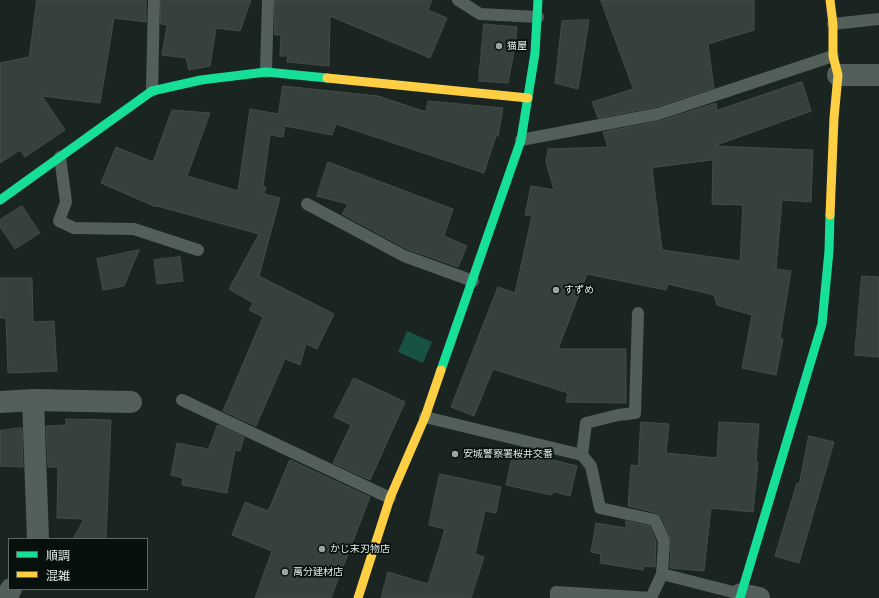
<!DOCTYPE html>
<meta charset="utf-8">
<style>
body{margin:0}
#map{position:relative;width:879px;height:598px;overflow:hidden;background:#1a2522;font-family:"Asap Condensed","Noto Sans JP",sans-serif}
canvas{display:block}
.legend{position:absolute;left:8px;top:538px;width:140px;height:52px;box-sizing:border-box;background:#08100d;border:1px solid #5e6864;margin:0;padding:5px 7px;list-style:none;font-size:12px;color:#e0ebe7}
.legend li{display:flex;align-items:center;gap:8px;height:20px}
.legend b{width:20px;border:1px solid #5e6864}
</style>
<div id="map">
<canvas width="879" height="598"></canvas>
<ul class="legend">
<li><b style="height:5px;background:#16e098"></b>順調</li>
<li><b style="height:5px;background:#ffcf43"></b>混雑</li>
</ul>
</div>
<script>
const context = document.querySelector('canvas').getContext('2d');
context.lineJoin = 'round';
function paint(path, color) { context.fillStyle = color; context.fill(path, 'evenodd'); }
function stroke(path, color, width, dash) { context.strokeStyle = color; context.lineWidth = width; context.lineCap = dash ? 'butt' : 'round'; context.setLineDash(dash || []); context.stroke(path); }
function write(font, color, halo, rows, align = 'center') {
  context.font = font + ' "Asap Condensed","Noto Sans JP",sans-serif'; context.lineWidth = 3.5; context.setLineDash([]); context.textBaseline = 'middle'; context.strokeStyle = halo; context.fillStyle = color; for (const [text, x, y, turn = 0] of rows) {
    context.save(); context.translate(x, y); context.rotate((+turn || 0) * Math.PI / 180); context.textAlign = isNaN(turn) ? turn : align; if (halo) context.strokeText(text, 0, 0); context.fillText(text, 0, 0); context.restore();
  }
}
paint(new Path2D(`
 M407,331L432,342L423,363L398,352Z`), '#175243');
const building = new Path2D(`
 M37,0H146V22L114,18L100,103L42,96L65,130L25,157L20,150L0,163V63L29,57Z
 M161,0H251L240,31L216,28L210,66L189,70L186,58L162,55L167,25L161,24Z
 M275,0H432L428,10L447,18L430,58L330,16L329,66L287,62L288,56H280L281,35H275Z
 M601,0H754V30L708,44L714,88L656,107L598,118L592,102L633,89Z
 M589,20L578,89L555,83L562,21Z
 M484,24L517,27L515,46L508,83L479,81Z
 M802,82L811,111L714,146L813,150L811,202L782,200L776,269L791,271L780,338L783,339L776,375L742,368L752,315L717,305L714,295L668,284L666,290L587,274L558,349H626V403L566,402L568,393L493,369L474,416L451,407L498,287L515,293L532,216L525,215L531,186L554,190L546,162L548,149L608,147L603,132L660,121L716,103L717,110ZM713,160L712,204L743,205L740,261L662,250L652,168Z
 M283,86L378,96L426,112L428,101L503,108L498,136H496L484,173L336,124L332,135L285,126L283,137L270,135L263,186L266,187L264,194L280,198L259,276L334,314L317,349L306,344L300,365L285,359L256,426L223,411L263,317L249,310L253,303L229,289L259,234L157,206L156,207L101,183L116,147L153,162L172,110L210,113L187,176L238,191L250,109L278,114Z
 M328,162L453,209L444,236L467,246L458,267L407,249L342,214L348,204L317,196Z
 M22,206L40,233L15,249L0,227V220Z
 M139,250L124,286L103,290L97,259Z
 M180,257L183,281L157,284L154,260Z
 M862,276L879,277V357L855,355Z
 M0,278H32L33,322L54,321L57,371L8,373L6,318H0Z
 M354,378L405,402L370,480L333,463L351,425L334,417Z
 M66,419L111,420L106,539H73L84,519L57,518L58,467H48L46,426L66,425Z
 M641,422L669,424L666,453L717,458L719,422L759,424L756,462H758L753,512L711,508L704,571L670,568L671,541L662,517L657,513L628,506L631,465L638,466Z
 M218,425L244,437L240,451L235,450L227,493L182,485L183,478L171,475L177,443L208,449Z
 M22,428L23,467L0,466V431Z
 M809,436L834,442L799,563L775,556L797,483L799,484Z
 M533,455L577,466L570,496L555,492L551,495L506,485L512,457L532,461Z
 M290,460L370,497L331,598H255L272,551L232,535L245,502L268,511Z
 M440,474L501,487L496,513L485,511L475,554L484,557L471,598H381L388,572L428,584L445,529L429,525Z
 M626,521L650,526L656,542L655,567L644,566L643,570L600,563L601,554L591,552L596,523L626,528Z`);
paint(building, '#37403d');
stroke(building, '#434c49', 1);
stroke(new Path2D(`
 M458,0L480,14L538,17
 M833,24L879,19
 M266,72L268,0
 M152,91L154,0
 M521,140L658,114L833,56
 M60,157L66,202L59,221L74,228L134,229L198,250
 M307,204L404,256L473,281
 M182,400L390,498
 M425,417L582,455L591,466L600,508L655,520L664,541L662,574L741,594
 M582,455L586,423L618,415L635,413L638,313
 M556,598V592L651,598L662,574`), '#525f5a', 12);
stroke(new Path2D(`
 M838,75H879
 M33,400L38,539
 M0,402L33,400L131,402
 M741,594L759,598
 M6,598L11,589`), '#525f5a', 22);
stroke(new Path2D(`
 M0,200L152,91L201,80L266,72L327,78
 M441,370L521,140L535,53L538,0
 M740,598L822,324L829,251L830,215`), '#16e098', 9);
stroke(new Path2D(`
 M830,0L833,24V56L838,75L834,118L830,215
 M327,78L528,98
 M358,598L390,498L425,417L441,370`), '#ffcf43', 9);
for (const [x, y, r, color] of [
 [499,46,4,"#9ba6a2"],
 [556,290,4,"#9ba6a2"],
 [455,454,4,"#9ba6a2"],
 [322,549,4,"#9ba6a2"],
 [285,572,4,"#9ba6a2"]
]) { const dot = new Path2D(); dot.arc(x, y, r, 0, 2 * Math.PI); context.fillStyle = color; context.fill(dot); stroke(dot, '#08100d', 1.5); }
write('10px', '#e0ebe7', '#08100d', [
 ["猫屋",507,46],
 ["すずめ",564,290],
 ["安城警察署桜井交番",463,454],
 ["かじ末刃物店",330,549],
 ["萬分建材店",293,572]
], 'left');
</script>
